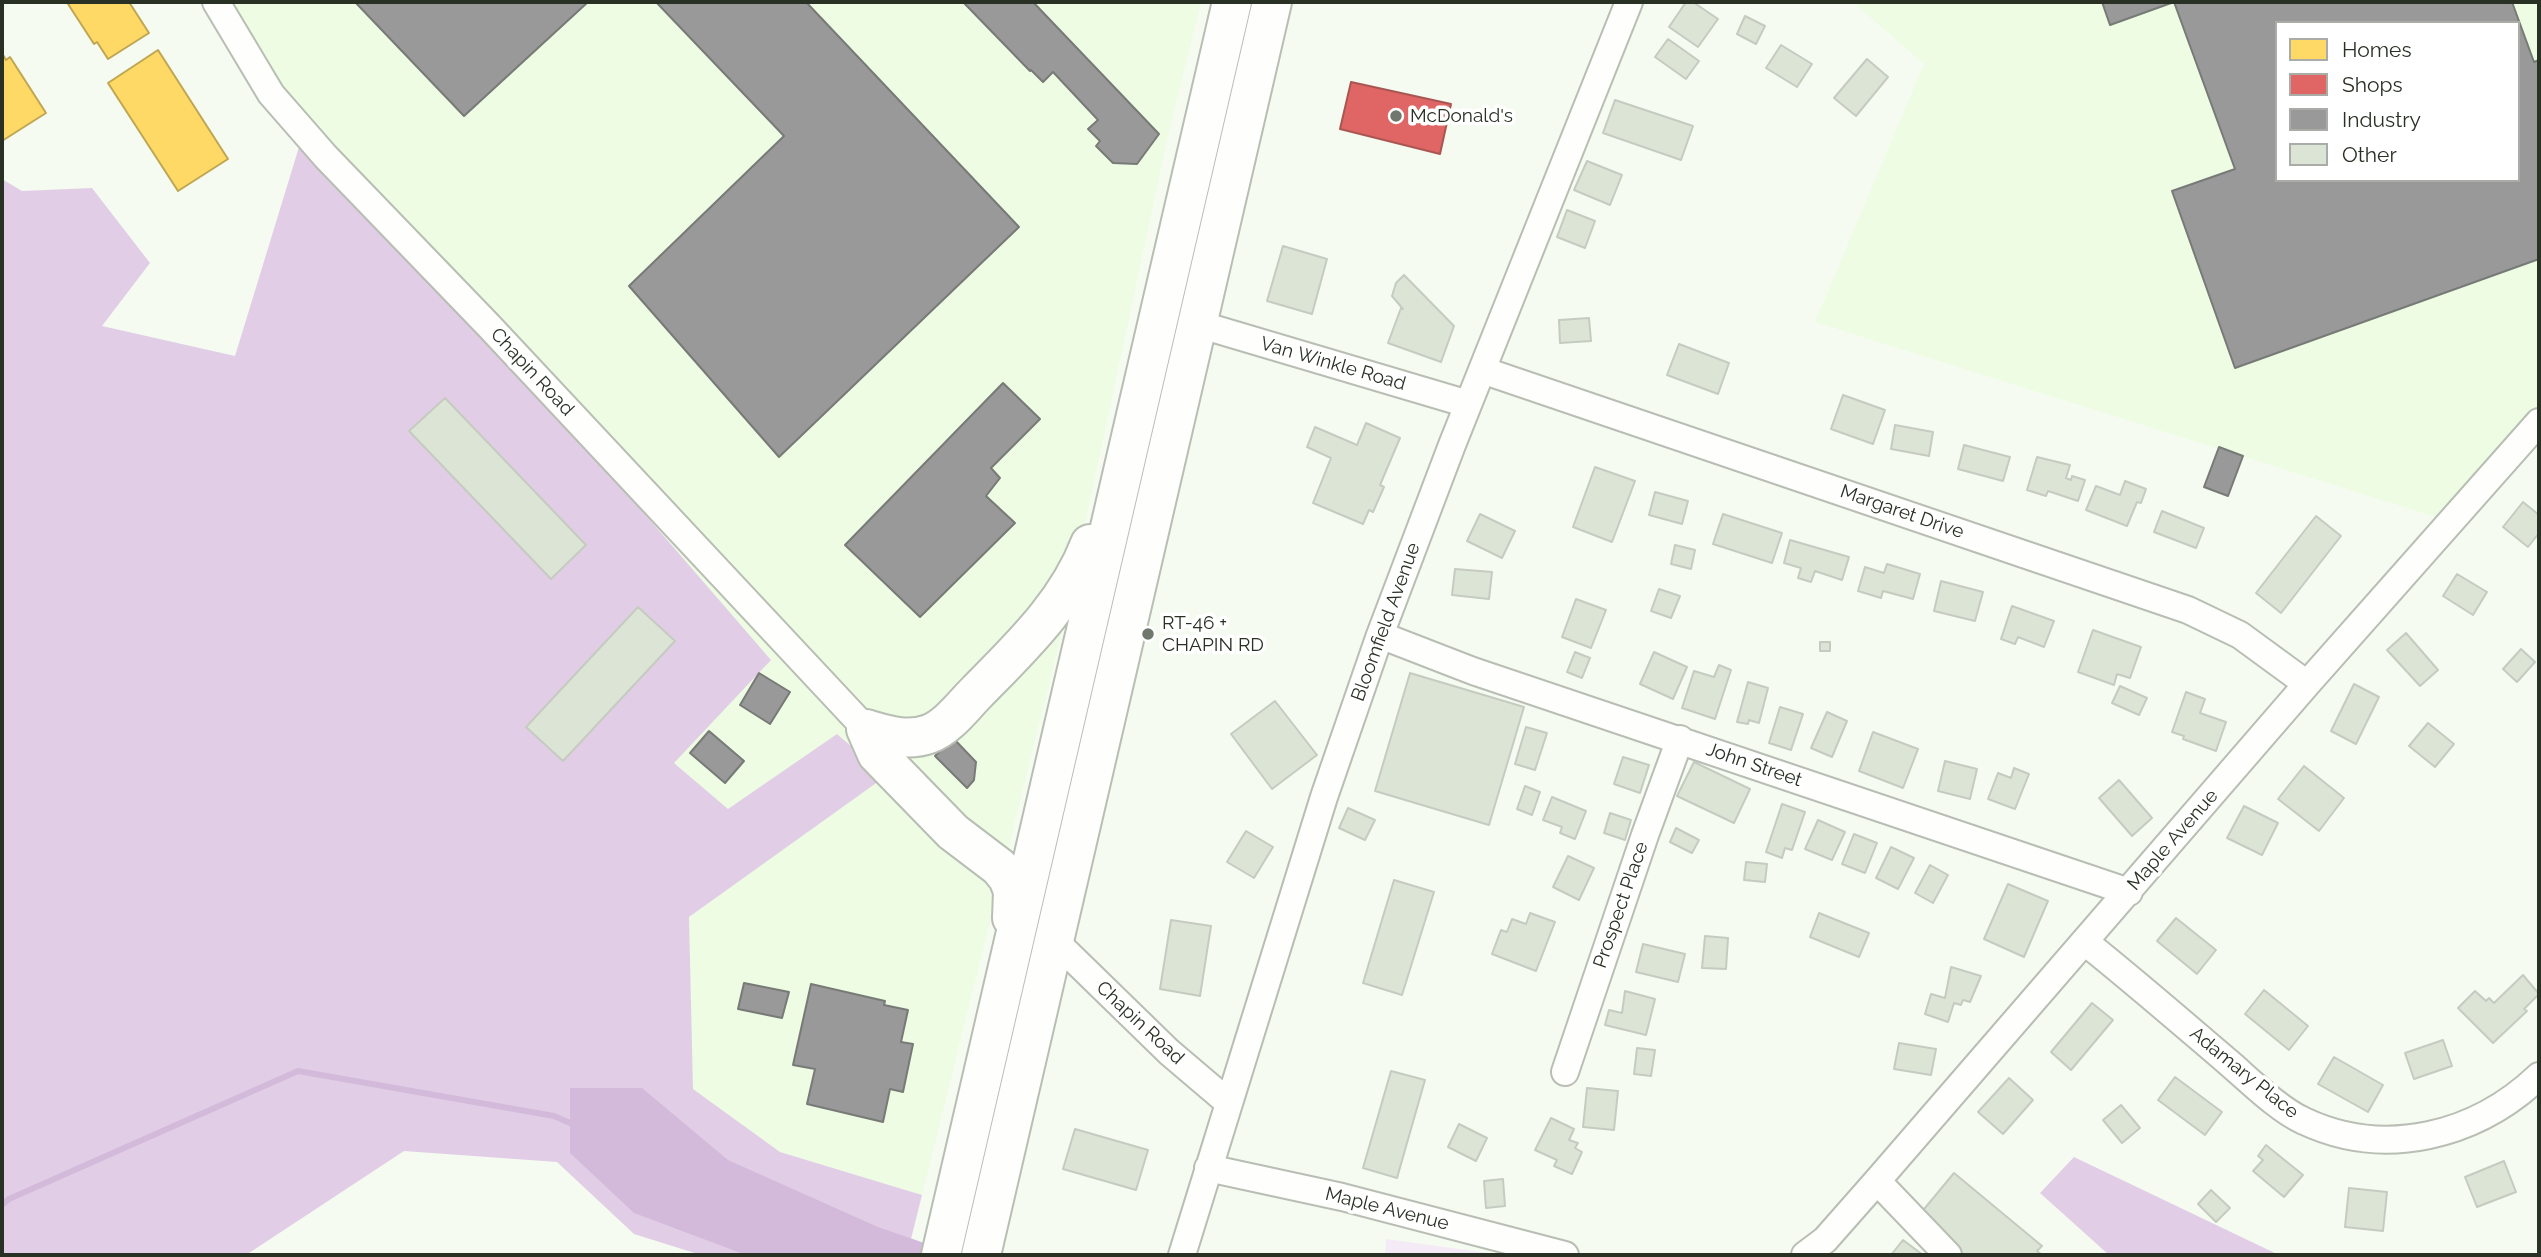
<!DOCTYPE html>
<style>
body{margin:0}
#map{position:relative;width:2541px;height:1257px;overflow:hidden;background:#f5fbf1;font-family:Raleway,sans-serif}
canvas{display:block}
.frame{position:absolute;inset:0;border:4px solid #293024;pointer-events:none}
.legend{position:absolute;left:2275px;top:21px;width:245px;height:161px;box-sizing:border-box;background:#fff;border:2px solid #a9aca7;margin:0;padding:9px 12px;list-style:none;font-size:21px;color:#293024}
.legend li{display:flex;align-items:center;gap:14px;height:35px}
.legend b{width:35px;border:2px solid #a9aca7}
</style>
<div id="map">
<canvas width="2541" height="1257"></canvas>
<div class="frame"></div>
<ul class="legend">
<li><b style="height:19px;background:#ffd966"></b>Homes</li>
<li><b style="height:19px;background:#e06666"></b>Shops</li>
<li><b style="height:19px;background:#999"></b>Industry</li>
<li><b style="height:19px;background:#dce4d6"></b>Other</li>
</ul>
</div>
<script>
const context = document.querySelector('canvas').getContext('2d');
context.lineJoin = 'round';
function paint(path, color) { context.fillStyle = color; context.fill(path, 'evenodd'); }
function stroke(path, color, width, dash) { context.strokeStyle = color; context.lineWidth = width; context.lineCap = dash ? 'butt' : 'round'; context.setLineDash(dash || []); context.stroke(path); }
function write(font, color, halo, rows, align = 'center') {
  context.font = font + ' Raleway,sans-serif'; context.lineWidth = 7; context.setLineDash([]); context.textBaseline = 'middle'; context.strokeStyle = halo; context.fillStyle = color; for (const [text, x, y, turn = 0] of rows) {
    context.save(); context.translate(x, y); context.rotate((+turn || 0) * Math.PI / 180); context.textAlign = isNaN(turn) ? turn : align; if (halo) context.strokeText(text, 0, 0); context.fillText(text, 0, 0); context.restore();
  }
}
paint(new Path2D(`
 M210,2H1201L1168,136L1060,641L922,1195L780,1152L693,1089L689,917L885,776L837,734L728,810L674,762L771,660L477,320Z
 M1853,2H2539V423L2455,523L1815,322L1924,64ZM2277,23H2518V180H2277Z`), '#edfce2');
paint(new Path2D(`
 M1386,1239L1496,1254L1502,1255H1385Z`), '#f4ebf7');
paint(new Path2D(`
 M303,134L477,320L771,660L674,763L728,809L837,734L886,776L689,917L693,1089L780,1152L922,1195L907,1255H701L634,1234L557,1162L404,1151L246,1255H2V179L22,191L92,188L150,263L102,326L235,356Z
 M2074,1157L2279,1255H2109L2040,1193Z`), '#e1cee6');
paint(new Path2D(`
 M570,1088H642L728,1160L878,1227L959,1255H746L634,1213L570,1153Z`), '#d3badb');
const homes = new Path2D(`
 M72,2H129L149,33L108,59L97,42L94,44L68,4Z
 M158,50L228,159L178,191L108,83Z
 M2,53L6,60L10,57L46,113L2,141Z`);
paint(homes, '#ffd966');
stroke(homes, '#bfa652', 2);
const shops = new Path2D(`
 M1351,82L1451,104L1440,154L1340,129Z`);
paint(shops, '#e06666');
stroke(shops, '#a95652', 2);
const industry = new Path2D(`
 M355,2H588L464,116Z
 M656,2H806L1019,227L779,457L629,286L784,136Z
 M963,2H1033L1159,134L1137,164L1113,163L1096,146L1100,141L1088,129L1098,120L1053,72L1043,82L1031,70L1030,71Z
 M2102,2H2512L2534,62L2539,60V259L2235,368L2172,191L2235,169L2174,2L2110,25ZM2277,23H2518V180H2277Z
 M1003,383L1040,419L991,468L1000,478L986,496L1015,523L920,617L845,545Z
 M2219,447L2243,456L2228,496L2204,487Z
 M759,673L790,692L770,724L740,705Z
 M709,731L744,761L725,783L690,753Z
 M953,738L976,762L974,780L967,788L935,756Z
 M744,983L789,992L782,1018L738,1009Z
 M811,984L885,1001L884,1005L908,1010L901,1042L913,1044L903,1092L890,1089L883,1122L807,1104L815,1069L793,1065Z`);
paint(industry, '#999');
stroke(industry, '#777a76', 2);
stroke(new Path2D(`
 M2,1205L9,1199L298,1071L554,1116L577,1126`), '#d3badb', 6);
const building = new Path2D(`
 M1686,2H1693L1718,19L1698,47L1669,27Z
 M1745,16L1765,26L1756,44L1737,34Z
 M1668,39L1699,61L1686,79L1655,57Z
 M1781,45L1812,64L1797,87L1766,68Z
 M1867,59L1888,77L1856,116L1834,98Z
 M1615,100L1693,126L1681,160L1603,133Z
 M1587,161L1622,175L1610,205L1574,190Z
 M1567,210L1595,221L1585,248L1557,237Z
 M1283,246L1327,259L1312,314L1267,301Z
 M1404,275L1454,326L1441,362L1388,343L1401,308L1403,309L1392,296L1396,283Z
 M1589,318L1591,341L1560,343L1559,320Z
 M1679,344L1729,363L1718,394L1667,375Z
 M1843,395L1885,410L1873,444L1831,429Z
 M445,398L586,545L551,579L409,431Z
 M1366,423L1400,438L1380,485L1384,487L1373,512L1369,510L1363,524L1313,503L1331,458L1307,447L1315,427L1357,445Z
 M1895,425L1933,432L1929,456L1891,449Z
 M1964,445L2010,457L2003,481L1958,469Z
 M2037,457L2070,465L2066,478L2071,480L2072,476L2085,480L2078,501L2048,491L2046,496L2027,490Z
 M1595,467L1635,481L1612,542L1573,527Z
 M2125,481L2146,489L2141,503L2137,502L2127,526L2086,510L2096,486L2120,495Z
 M1655,492L1688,501L1682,524L1649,515Z
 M2523,502L2539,515V533L2528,547L2503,527Z
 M2162,511L2204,528L2196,548L2154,532Z
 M1480,514L1515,531L1502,558L1467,541Z
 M1723,514L1782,533L1772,563L1713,544Z
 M2316,516L2341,536L2281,613L2256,593Z
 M1790,540L1849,557L1842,580L1815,571L1811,582L1798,578L1801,568L1784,563Z
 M1675,545L1695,550L1691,569L1671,564Z
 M1887,564L1920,574L1913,599L1883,591L1881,598L1858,591L1865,567L1884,573Z
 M1455,569L1492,572L1489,599L1452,595Z
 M2457,574L2487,592L2473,615L2443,596Z
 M1941,581L1983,592L1975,621L1934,611Z
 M1659,589L1680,596L1671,618L1651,611Z
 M1576,599L1606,610L1591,648L1562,637Z
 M2012,606L2054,621L2044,647L2018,637L2015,644L2001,639Z
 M638,607L675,641L563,761L526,727Z
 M2093,630L2141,647L2130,678L2117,674L2114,685L2078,672Z
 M2406,633L2438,670L2420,686L2387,650Z
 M1820,642H1830V651H1820Z
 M2521,649L2535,662L2517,682L2503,669Z
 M1575,652L1590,658L1582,678L1567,672Z
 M1654,652L1687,667L1673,699L1640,684Z
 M1719,665L1731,670L1715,719L1682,708L1694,671L1714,677Z
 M1410,673L1524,707L1489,825L1375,791Z
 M1748,682L1768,688L1759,723L1749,720L1748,724L1737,722Z
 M2354,684L2379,697L2356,744L2331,731Z
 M2120,686L2147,698L2139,715L2112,703Z
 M2186,692L2205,699L2200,713L2226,722L2216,751L2183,739L2184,736L2172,732Z
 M1275,701L1317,755L1272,789L1231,734Z
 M1780,707L1803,714L1791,750L1769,743Z
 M1827,712L1847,721L1832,757L1811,748Z
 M2428,723L2454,744L2435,767L2409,746Z
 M1526,727L1547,733L1535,770L1515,764Z
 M1873,732L1918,749L1903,788L1859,771Z
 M1623,757L1649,765L1640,793L1614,784Z
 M1945,761L1977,769L1970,799L1938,791Z
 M1694,762L1750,789L1734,823L1677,796Z
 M2304,766L2344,798L2319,831L2278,799Z
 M2014,768L2029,774L2015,809L1988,799L1998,773L2011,778Z
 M2119,780L2152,818L2132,836L2099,798Z
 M1525,786L1540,792L1532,815L1517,809Z
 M1552,797L1586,811L1575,839L1560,833L1562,827L1543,820Z
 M1782,804L1805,812L1792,850L1785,848L1782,858L1766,852Z
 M2244,806L2278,823L2262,855L2227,838Z
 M1348,808L1375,820L1365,840L1339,828Z
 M1610,813L1631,820L1625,840L1604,833Z
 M1818,820L1845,832L1832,860L1805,849Z
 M1676,828L1699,840L1692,853L1670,842Z
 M1246,831L1273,847L1254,878L1227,862Z
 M1854,834L1877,843L1865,873L1842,864Z
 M1891,847L1914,858L1898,889L1876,878Z
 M1568,856L1594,868L1579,900L1553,887Z
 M1746,862L1767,864L1765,882L1744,880Z
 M1930,865L1948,875L1933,903L1915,893Z
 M1394,880L1434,892L1402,995L1363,983Z
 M2008,884L2048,901L2024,957L1984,939Z
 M1530,913L1555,922L1536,971L1492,954L1501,930L1507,932L1512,919L1526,924Z
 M1819,913L1869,933L1859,957L1810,937Z
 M2176,918L2216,950L2197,974L2157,941Z
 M1171,920L1211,926L1200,996L1160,989Z
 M1705,936L1728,938L1726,969L1702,968Z
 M1643,944L1685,954L1678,982L1636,972Z
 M1951,967L1981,976L1970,1002L1963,1000L1961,1005L1954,1003L1948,1022L1925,1014L1931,994L1945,998Z
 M2523,975L2539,994L2524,1009L2527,1011L2493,1043L2458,1008L2475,991L2486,1001L2489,998L2494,1003Z
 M2264,990L2308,1026L2289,1050L2245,1014Z
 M1625,991L1655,999L1646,1035L1605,1025L1609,1010L1622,1013Z
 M2092,1003L2113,1020L2071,1070L2051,1052Z
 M2443,1040L2452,1066L2414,1079L2405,1053Z
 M1899,1043L1936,1049L1931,1075L1894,1069Z
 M1637,1048L1655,1050L1651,1076L1634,1074Z
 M2334,1057L2383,1085L2368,1112L2318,1084Z
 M1391,1071L1425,1080L1397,1178L1363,1168Z
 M2175,1077L2222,1112L2205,1135L2158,1100Z
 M2009,1078L2033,1100L2003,1134L1978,1112Z
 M1587,1088L1618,1091L1614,1130L1583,1127Z
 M2121,1105L2140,1128L2122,1143L2103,1120Z
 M1551,1118L1574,1129L1569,1140L1578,1143L1575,1148L1582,1152L1572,1174L1554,1166L1557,1160L1535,1150Z
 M1459,1124L1487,1138L1476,1161L1448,1147Z
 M1075,1129L1148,1150L1136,1190L1063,1169Z
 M2266,1145L2303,1175L2284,1197L2253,1171L2263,1160L2258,1156Z
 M2504,1161L2516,1192L2477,1207L2465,1177Z
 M1954,1173L2042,1246L2037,1251L2042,1255H1958L1915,1220Z
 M1503,1179L1505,1206L1486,1208L1484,1181Z
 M2349,1188L2387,1192L2383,1231L2345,1227Z
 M2211,1190L2230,1208L2216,1222L2198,1204Z
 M1903,1240L1923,1255H1891Z`);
paint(building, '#dce4d6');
stroke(building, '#c5cbc0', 2);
const minor = new Path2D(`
 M216,2L271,94L326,157L489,326L866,729
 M1198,324L1468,404
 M1482,370L2188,610L2240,635L2307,684
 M1380,635L1473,671L2129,892
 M1054,940L1169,1052L1229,1103
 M2085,942C2134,981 2181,1022 2228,1062C2249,1080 2279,1110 2304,1121C2385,1159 2476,1136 2539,1076
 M1565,1072L1645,835L1680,739
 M1208,1168L1342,1197L1565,1255
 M1877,1181L1948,1255
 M1182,1255L1324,797L1380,635L1452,445L1629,2
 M1805,1255L1825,1240L1877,1181L2307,684L2539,422`);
const highway = new Path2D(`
 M866,729C887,735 907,742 929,734C948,727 963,706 977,692C1021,647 1067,604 1090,544
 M866,729L877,754L953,832L999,867L1008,878L1013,891L1012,918
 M941,1255L1232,2
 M981,1255L1272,2`);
stroke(minor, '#b8beb4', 30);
stroke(highway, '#b8beb4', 42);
stroke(minor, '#fefefd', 26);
stroke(highway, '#fefefd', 38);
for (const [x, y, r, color] of [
 [1396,116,7,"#70776c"],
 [1148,634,7,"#70776c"]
]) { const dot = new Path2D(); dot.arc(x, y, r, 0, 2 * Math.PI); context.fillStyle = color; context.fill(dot); stroke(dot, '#fff', 2.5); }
write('19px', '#293024', '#fff', [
 ["McDonald's",1410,116],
 ["RT-46 +",1162,623],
 ["CHAPIN RD",1162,645]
], 'left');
write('19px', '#293024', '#fff', [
 ["Van Winkle Road",1333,364,16],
 ["Chapin Road",532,372,47],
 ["Margaret Drive",1902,512,19],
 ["Bloomfield Avenue",1386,622,-70],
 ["John Street",1754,765,19],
 ["Maple Avenue",2173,840,-49],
 ["Prospect Place",1621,905,-71],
 ["Chapin Road",1140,1023,43],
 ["Adamary Place",2244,1073,39],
 ["Maple Avenue",1387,1209,14]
]);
</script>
